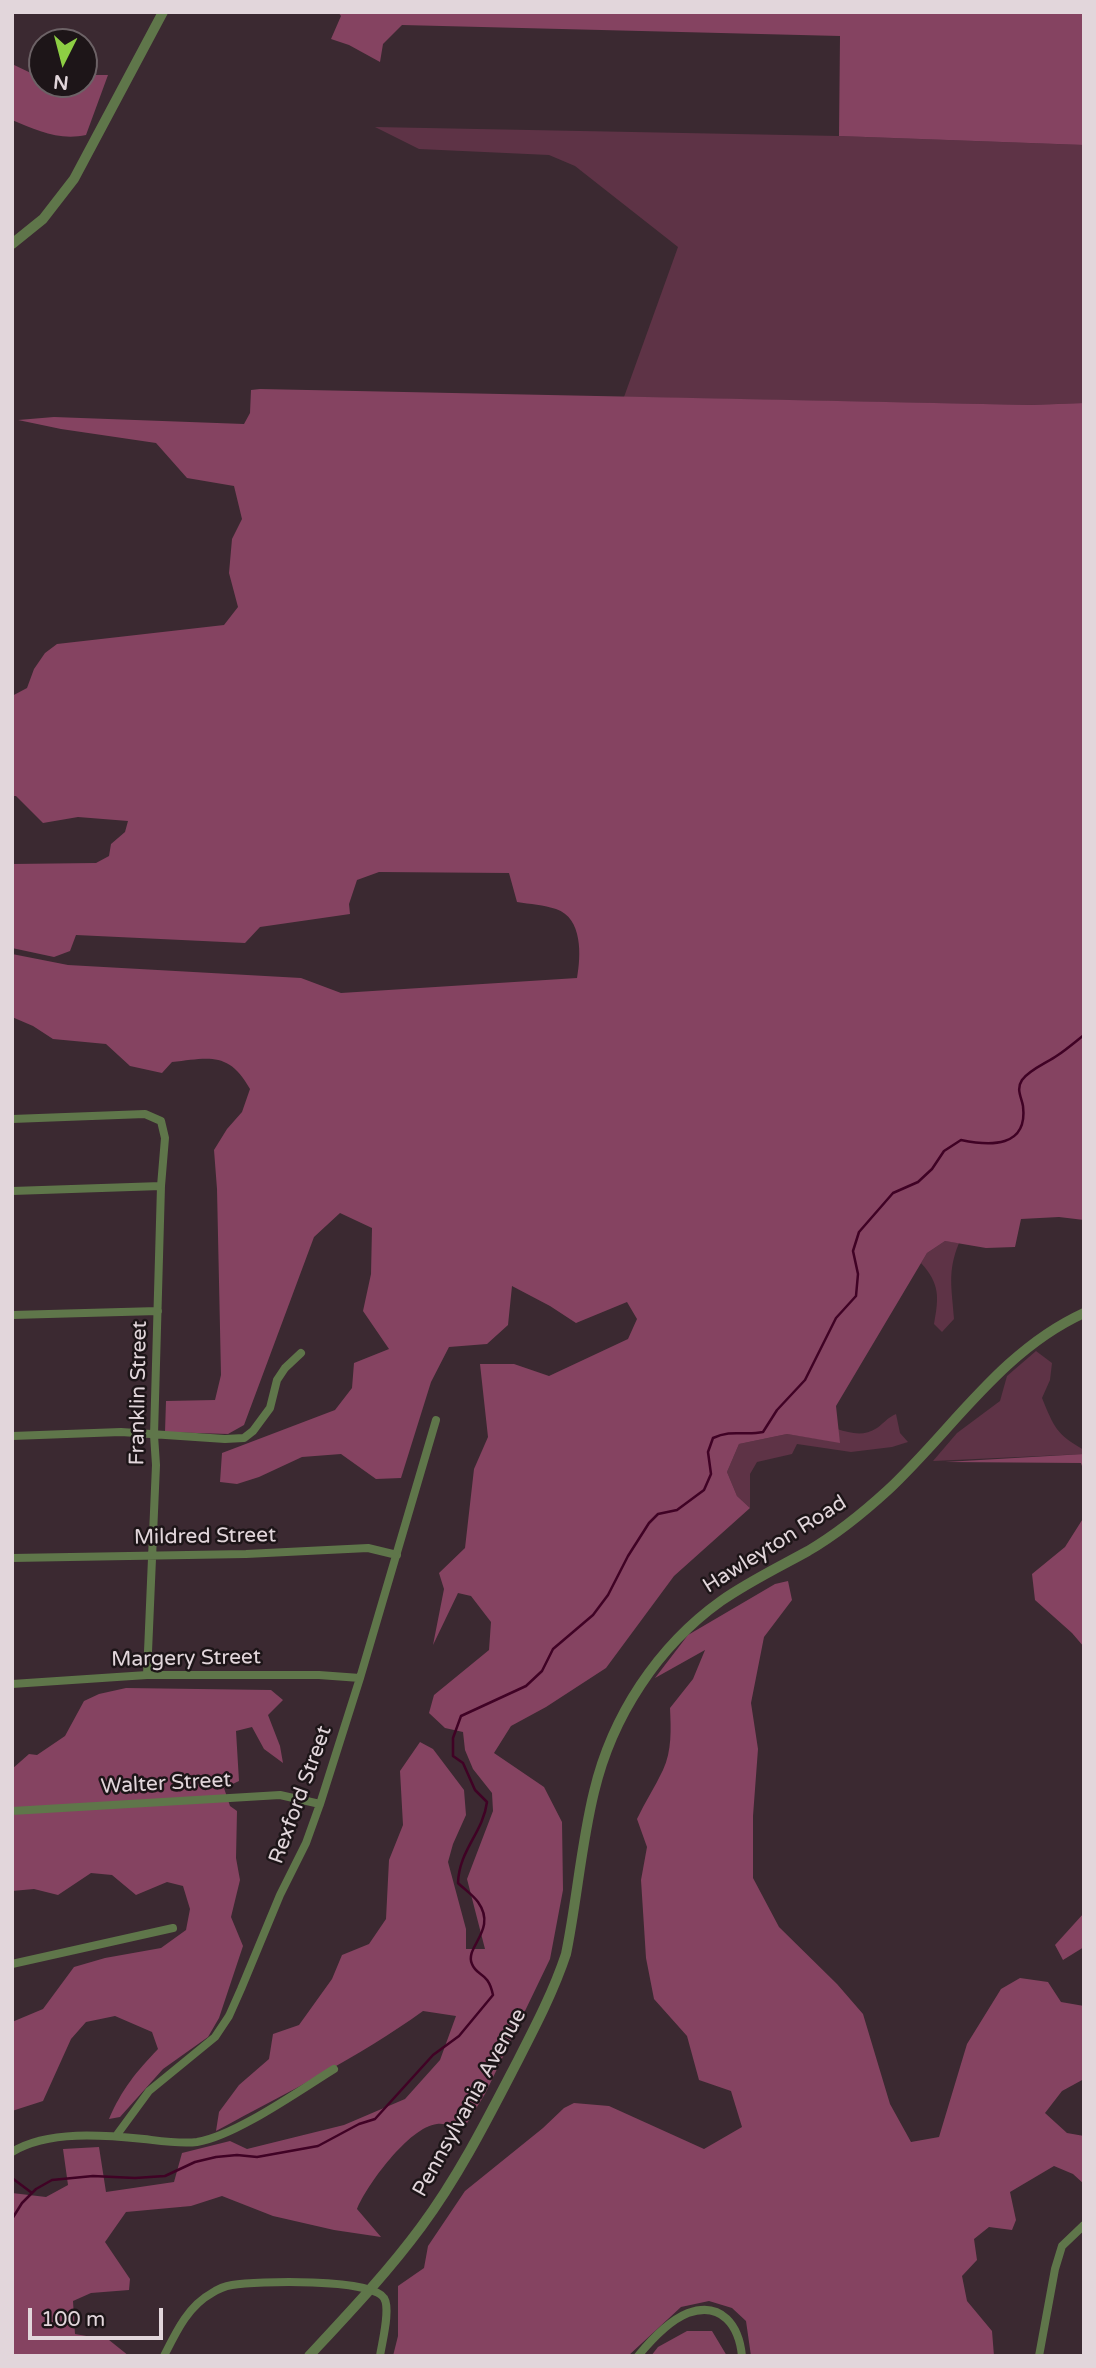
<!DOCTYPE html>
<style>
body{margin:0}
#map{position:relative;width:1096px;height:2368px;overflow:hidden;background:#3b2931;font-family:"Varela Round",sans-serif}
canvas{display:block}
.frame{position:absolute;inset:0;border:14px solid #e2d6db;pointer-events:none}
.north{position:absolute;left:28px;top:28px;width:70px;height:70px;box-sizing:border-box;background:#1d1518;border:2px solid #6c6266;border-radius:50%;rotate:186deg;font-size:19px;font-weight:700;line-height:28px;text-align:center;color:#e2d6db}
.north::after{content:'';display:block;margin:auto;width:24px;height:32px;background:#8dce44;clip-path:polygon(50% 0,100% 100%,50% 72%,0 100%)}
.scale{position:absolute;left:28px;top:2308px;width:135px;height:32px;box-sizing:border-box;border:4px solid #e2d6db;border-top:0;padding-left:9px;font-size:21px;line-height:24px;white-space:nowrap;color:#e2d6db;-webkit-text-stroke:5px #1d1518;paint-order:stroke}
</style>
<div id="map">
<canvas width="1096" height="2368"></canvas>
<div class="frame"></div>
<div class="north">N</div>
<div class="scale">100 m</div>
</div>
<script>
const context = document.querySelector('canvas').getContext('2d');
context.lineJoin = 'round';
function paint(path, color) { context.fillStyle = color; context.fill(path, 'evenodd'); }
function stroke(path, color, width, dash) { context.strokeStyle = color; context.lineWidth = width; context.lineCap = dash ? 'butt' : 'round'; context.setLineDash(dash || []); context.stroke(path); }
function write(font, color, halo, rows, align = 'center') {
  context.font = font + ' "Varela Round",sans-serif'; context.lineWidth = 5; context.setLineDash([]); context.textBaseline = 'middle'; context.strokeStyle = halo; context.fillStyle = color; for (const [text, x, y, turn = 0] of rows) {
    context.save(); context.translate(x, y); context.rotate((+turn || 0) * Math.PI / 180); context.textAlign = isNaN(turn) ? turn : align; if (halo) context.strokeText(text, 0, 0); context.fillText(text, 0, 0); context.restore();
  }
}
paint(new Path2D(`
 M375,127L839,136L1084,145V403L1031,405L624,397L678,247L575,166L549,155L419,149Z
 M945,1241L959,1243C947,1272 952,1288 954,1319L942,1332L934,1324C939,1297 940,1284 921,1263L927,1253Z
 M1036,1351L1052,1363L1050,1380L1042,1398C1054,1427 1056,1434 1084,1450V1454L933,1461L957,1433L1000,1401L1007,1376Z
 M896,1414L900,1433L908,1442L892,1447L851,1452L797,1444L792,1454L757,1462L750,1474V1508L737,1496L727,1472L739,1444L787,1434L839,1442L837,1429C851,1433 863,1437 877,1428C884,1423 887,1418 896,1414Z`), '#5e3346');
paint(new Path2D(`
 M338,12H1084V145L839,136L840,36L402,25L383,44L380,62L349,45L331,39L341,16Z
 M12,64L33,74H42V84H84V75H108L86,135C59,141 36,130 12,120Z
 M260,389L1031,405L1084,403V1220L1059,1217L1021,1219L1015,1247L986,1248L945,1241L927,1253L836,1406L840,1443L787,1434L739,1444L727,1472L737,1496L750,1508L674,1576L606,1668L546,1707L511,1726L494,1753L544,1787L562,1822L563,1890L550,1959L485,2094L464,2128C456,2127 445,2123 437,2124C409,2127 367,2185 357,2209L381,2237L334,2230L273,2216L222,2196L191,2206L126,2212L105,2242L130,2279L129,2290L91,2293L73,2301L75,2334L109,2340L129,2356H12V2193L46,2197L68,2185L63,2149L99,2147L106,2192L174,2182L182,2153L230,2141L247,2149L344,2125L405,2099L440,2060L456,2016L423,2011C358,2058 286,2093 216,2131L219,2112L239,2085L269,2059L273,2034L299,2025L332,1979L342,1955L369,1944L386,1919L389,1860L403,1825L400,1771L420,1742L433,1749L464,1790L466,1815L453,1844L448,1862L466,1929V1949H485L467,1879L493,1811L492,1793L473,1769L465,1750L463,1732L445,1728L429,1713L434,1695L489,1650L491,1622L471,1596L458,1593L433,1645L444,1589L439,1573L465,1548L474,1469L488,1437L480,1364H514L549,1376L628,1339L637,1319L627,1302L576,1323L550,1306L512,1286L508,1325L487,1344L449,1347L431,1382L401,1478L376,1479L341,1454L302,1457L259,1477L237,1484L220,1482L222,1453L335,1410L352,1388L354,1363L389,1349L363,1311L371,1274L372,1228L340,1213L314,1237L244,1425L228,1434L165,1432L166,1401L215,1400L221,1375L217,1189L214,1150L227,1129L242,1112L250,1089C229,1051 209,1058 172,1062L162,1073L130,1066L106,1044L53,1039L33,1026L12,1017V954L68,965L301,978L341,993L577,978C581,956 583,918 556,909C544,905 530,904 517,902L509,873L379,872L357,880L349,904L350,914L260,927L245,943L76,935L70,951L54,957L12,948V864L96,863L109,856L111,844L125,832L128,821L78,817L43,823L16,796H12V696L27,688L34,669L45,653L57,644L224,625L238,607L229,573L232,539L242,519L234,486L187,478L156,443L61,429L18,420L54,417L244,424L250,413L251,390Z
 M1084,1454V1472L1081,1463L945,1462Z
 M1084,1517V1647L1072,1633L1035,1600L1032,1574L1065,1547Z
 M788,1581L792,1600L764,1637L751,1703L758,1749L753,1816V1878L779,1927L837,1984L863,2014L890,2104L911,2142L939,2137L967,2044L1001,1989L1020,1978L1048,1982L1061,2002L1084,2006V2079L1062,2091L1045,2113L1067,2133L1084,2136V2184L1073,2174L1054,2166L1010,2192L1016,2220L1012,2230L989,2227L974,2239L977,2260L962,2276L967,2301L992,2331L994,2356H751L746,2321L732,2308L709,2301L681,2307L628,2356H393L398,2336V2286L424,2268L428,2246L465,2191L543,2128L564,2108L574,2103L609,2106L704,2149L742,2127L731,2091L699,2080L687,2036L654,1999L646,1958L641,1880L647,1847L637,1819C645,1802 655,1787 663,1770C672,1751 671,1729 670,1708L693,1679L705,1650L655,1678L688,1635L775,1584Z
 M126,1688L271,1690L283,1700L268,1715L280,1746L283,1763L264,1749L252,1727L236,1731L239,1781L224,1788L230,1806L237,1811L236,1858L240,1880L231,1917L243,1946L219,2018L208,2037L163,2069L120,2117L109,2119C122,2089 136,2072 158,2049L152,2032L115,2016L86,2022L71,2039L43,2101L12,2111V2022L43,2009L74,1967L105,1958L161,1948L186,1930L190,1909L183,1886L167,1882L136,1895L112,1875L91,1873L58,1895L34,1889L12,1891V1769L29,1754L37,1755L65,1736L84,1701L99,1694Z
 M1084,1913V1947L1063,1960L1055,1945Z
 M687,2331H712L727,2356H651L658,2347Z`), '#854361');
stroke(new Path2D(`
 M12,2178L32,2193
 M12,2219L22,2203L36,2189L52,2180L93,2176L135,2178L165,2176L195,2162L216,2157L237,2155L257,2157L318,2146L359,2124L375,2119L433,2055L459,2036L493,1995C488,1971 477,1977 472,1964C464,1947 498,1930 478,1902C473,1895 464,1889 458,1883C459,1850 483,1833 487,1802L475,1790L463,1763L453,1756V1738L461,1716L526,1686L542,1671L553,1649L593,1615L608,1595L628,1556L649,1523L658,1514L677,1510L704,1490L711,1474L708,1452L713,1438C732,1429 744,1436 763,1432L777,1410L805,1380L836,1318L856,1296L858,1274L853,1251L859,1232L893,1193L918,1182L932,1169L944,1151L961,1140C990,1146 1028,1148 1023,1106C1021,1096 1016,1089 1022,1080C1030,1069 1047,1063 1058,1055C1067,1049 1075,1042 1084,1035`), '#400225', 2.5);
stroke(new Path2D(`
 M12,1119L145,1114L161,1121L165,1138L161,1186L154,1435L156,1465L147,1675
 M12,1191L161,1186
 M12,1315L158,1311
 M12,1436L121,1432L225,1439L244,1438L253,1431L270,1408L277,1380L285,1368L301,1353
 M12,1558L246,1554L368,1548L397,1555
 M12,1684L147,1675H319L360,1678
 M12,1811L280,1795L320,1804
 M12,1964L173,1928
 M116,2136L149,2091L215,2037L229,2016L241,1989L280,1895L306,1843L320,1804L360,1678L436,1420
 M12,2152C48,2130 104,2135 144,2139C161,2141 180,2144 197,2142C235,2136 300,2090 334,2069
 M164,2356C176,2332 188,2306 212,2293C218,2289 226,2286 232,2285C256,2281 372,2278 384,2298C391,2309 382,2342 380,2356
 M638,2356C651,2340 668,2321 688,2313C722,2301 739,2326 742,2356
 M1039,2356L1055,2269L1062,2246L1084,2225`), '#5f764a', 8);
stroke(new Path2D(`
 M12,244L43,219L74,179L163,12
 M309,2356C348,2314 387,2273 421,2227C458,2177 487,2120 515,2066C534,2029 553,1993 566,1954C577,1900 581,1845 594,1792C612,1716 658,1646 721,1601C748,1582 779,1567 808,1551C837,1534 864,1512 888,1490C953,1429 1001,1351 1084,1313`), '#5f764a', 10);
write('21px', '#e2d6db', '#1d1518', [
 ["Franklin Street",139,1393,-89],
 ["Mildred Street",205,1537,-1],
 ["Hawleyton Road",775,1545,-32],
 ["Margery Street",186,1659,-1],
 ["Walter Street",166,1784,-3],
 ["Rexford Street",301,1795,-70],
 ["Pennsylvania Avenue",470,2103,-61]
]);
</script>
